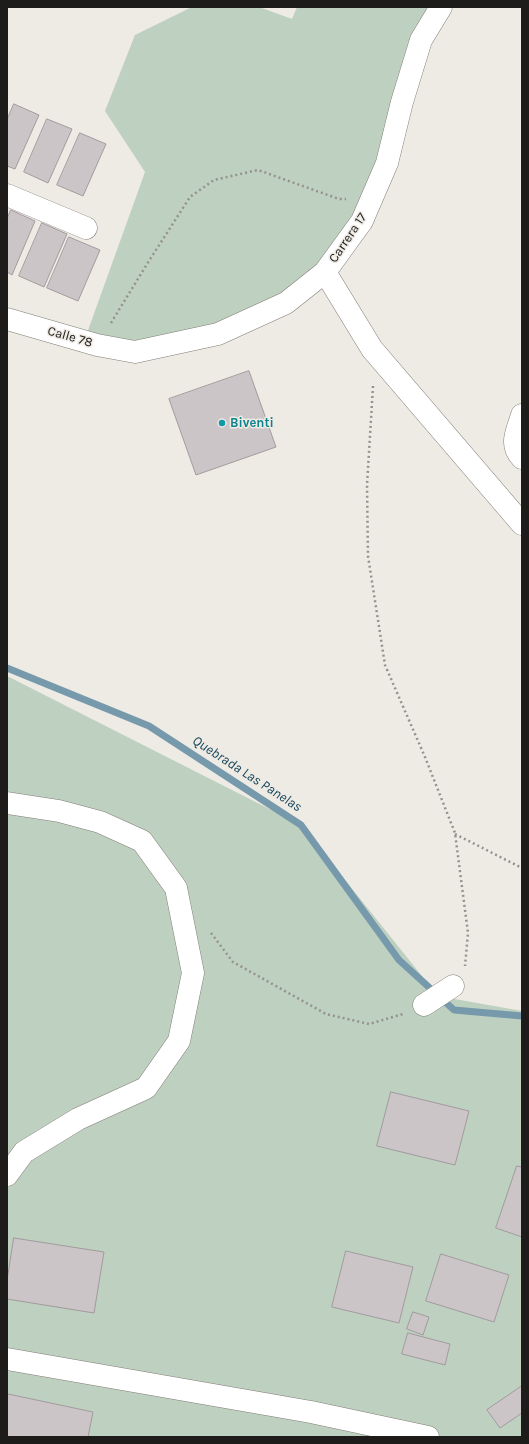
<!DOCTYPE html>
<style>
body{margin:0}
#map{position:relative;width:529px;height:1444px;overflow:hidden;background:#eeeae4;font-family:Karla,sans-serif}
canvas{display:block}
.frame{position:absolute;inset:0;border:8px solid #1e1c1a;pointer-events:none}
</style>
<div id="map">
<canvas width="529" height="1444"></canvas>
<div class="frame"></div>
</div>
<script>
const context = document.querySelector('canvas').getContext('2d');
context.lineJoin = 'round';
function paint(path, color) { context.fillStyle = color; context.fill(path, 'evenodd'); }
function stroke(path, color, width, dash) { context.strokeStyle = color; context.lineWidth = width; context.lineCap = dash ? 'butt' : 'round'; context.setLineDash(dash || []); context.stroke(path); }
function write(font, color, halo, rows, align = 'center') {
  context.font = font + ' Karla,sans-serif'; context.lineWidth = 3; context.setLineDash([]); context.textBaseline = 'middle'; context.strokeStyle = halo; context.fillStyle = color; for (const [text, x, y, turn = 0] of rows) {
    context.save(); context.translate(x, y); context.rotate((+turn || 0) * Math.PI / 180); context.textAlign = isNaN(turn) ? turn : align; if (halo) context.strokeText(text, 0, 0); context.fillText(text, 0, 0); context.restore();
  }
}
paint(new Path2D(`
 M192,7H259L292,19L297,7H432L380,159L353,221L319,266L280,298L213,328L131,341L86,336L145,172L105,111L135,35Z
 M7,676L301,825L438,996L522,1011V1437H7Z`), '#bed0c0');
stroke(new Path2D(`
 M7,668L149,726L301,825L399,960L454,1010L522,1016`), '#769aab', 7);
const building = new Path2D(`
 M14,104L39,115L15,169L7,166V120Z
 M47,119L72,129L48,183L24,172Z
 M80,133L106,144L83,196L57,185Z
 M11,210L35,221L12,275L7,272V219Z
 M42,223L67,234L44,287L19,276Z
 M69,237L100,250L78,301L47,288Z
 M249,371L276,447L196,475L169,399Z
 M391,1092L469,1111L455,1165L377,1146Z
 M517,1166L522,1167V1237L496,1228Z
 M14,1238L104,1252L94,1313L7,1299V1281Z
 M346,1251L413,1267L399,1323L332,1307Z
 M441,1254L509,1275L494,1322L426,1301Z
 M413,1312L429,1317L423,1335L407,1329Z
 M408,1333L450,1344L445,1365L402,1354Z
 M522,1386V1413L500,1428L487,1410Z
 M8,1394L93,1412L88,1437H7Z`);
paint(building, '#ccc5c8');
stroke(building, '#a29b9e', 1);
const minor = new Path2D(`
 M7,195L86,228
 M325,272L372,349L522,524
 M7,319L97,345L135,352L218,334L286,303L325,272L362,221L387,163L402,102L421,40L441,7
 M522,415C517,432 509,444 522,458
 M7,803L59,811L100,822L142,841L176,888L193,973L179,1041L146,1088L78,1119L24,1152L7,1175
 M424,1005L453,986
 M7,1359L311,1412L428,1437`);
stroke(minor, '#807d77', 23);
stroke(new Path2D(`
 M111,323L147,264L190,197L214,180L258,170L339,199H346
 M373,386L367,485L368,556L385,665L425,757L455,833L468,933L465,966
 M455,834L522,868
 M211,933L233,962L326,1014L369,1024L403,1014`), '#95928e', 2.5, [2, 3]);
stroke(minor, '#fff', 22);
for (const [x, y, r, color] of [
 [222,423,4,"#0f9aa8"]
]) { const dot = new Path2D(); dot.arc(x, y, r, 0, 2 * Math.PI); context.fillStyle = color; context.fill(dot); stroke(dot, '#eeeae4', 1.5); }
write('13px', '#1e1c1a', '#eeeae4', [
 ["Carrera 17",348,238,-56],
 ["Calle 78",70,337,16]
]);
write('bold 13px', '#0d838f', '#eeeae4', [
 ["Biventi",230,423]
], 'left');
write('italic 14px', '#14465a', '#eeeae4', [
 ["Quebrada Las Panelas",247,774,33]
]);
</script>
